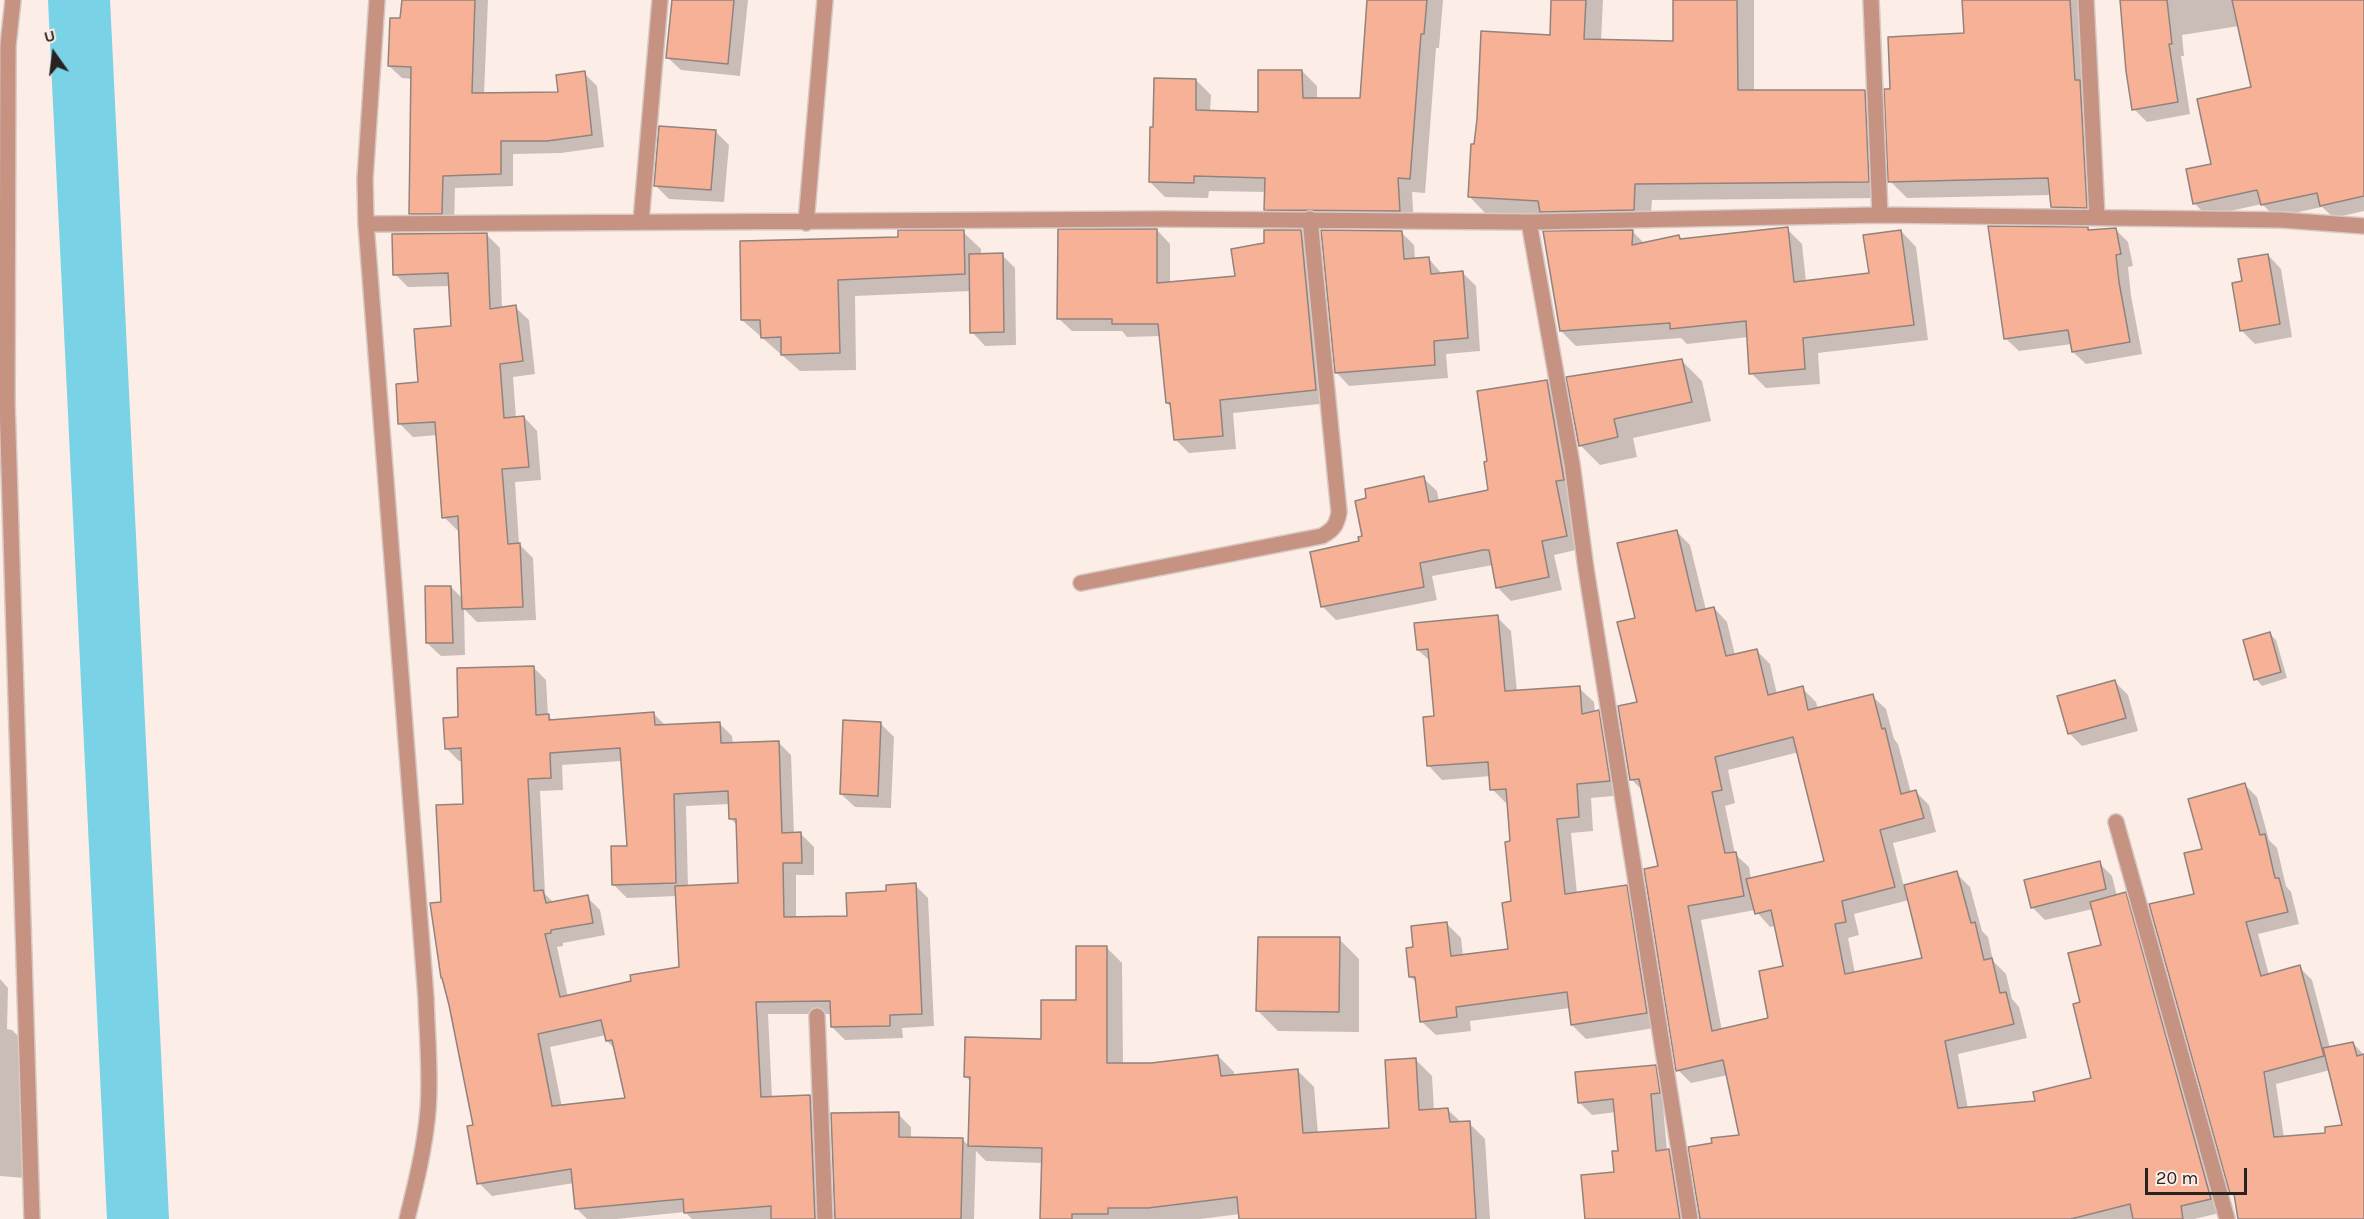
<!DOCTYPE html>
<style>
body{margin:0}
#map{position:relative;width:2364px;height:1219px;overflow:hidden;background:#fdede7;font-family:Karla,sans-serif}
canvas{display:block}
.north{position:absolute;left:24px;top:24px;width:60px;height:60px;-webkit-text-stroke:4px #fdede7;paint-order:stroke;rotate:346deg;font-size:16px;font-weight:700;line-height:24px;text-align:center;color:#282220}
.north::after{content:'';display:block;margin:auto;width:21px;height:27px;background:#282220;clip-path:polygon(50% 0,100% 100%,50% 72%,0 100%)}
.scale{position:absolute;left:2145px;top:1168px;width:102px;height:27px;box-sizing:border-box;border:3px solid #282220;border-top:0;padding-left:8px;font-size:18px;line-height:21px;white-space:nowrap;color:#282220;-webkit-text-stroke:4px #fdede7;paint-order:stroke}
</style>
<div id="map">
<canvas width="2364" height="1219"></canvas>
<div class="north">U</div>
<div class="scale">20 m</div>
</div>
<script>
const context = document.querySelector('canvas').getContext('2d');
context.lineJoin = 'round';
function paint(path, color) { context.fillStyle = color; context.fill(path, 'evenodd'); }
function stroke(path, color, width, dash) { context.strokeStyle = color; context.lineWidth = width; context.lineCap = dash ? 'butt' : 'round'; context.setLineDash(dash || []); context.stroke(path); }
paint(new Path2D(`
 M403,0H488L484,94L560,93L584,73L597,86L604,147L561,153L513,154V186L455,188L454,226H423L410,213L412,79L402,78L389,66L402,19Z
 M674,0H748L740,76L681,70L667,57Z
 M1368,0H1443L1439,48H1436L1425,193L1412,192L1414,226L1281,225L1266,209V192L1209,191L1208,198L1165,197L1150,182L1196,80L1211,95L1210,112L1260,114L1302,71L1317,86V99H1361Z
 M1553,0H1603L1601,41L1675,43L1674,0H1754V92L1864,91L1881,108L1885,198L1652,200L1650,226L1486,214L1470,197L1475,146L1551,37Z
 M1964,0H2085L2103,224H2069L2052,207L2051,195L1907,198L1890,181L1892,91L1965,34Z
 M2121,0H2364V211L2334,218L2322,207L2275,217L2262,204L2207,216L2194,203L2253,88L2239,26L2182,35L2184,56H2181L2190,114L2147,122L2134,109Z
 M0,67L11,78L5,155L0,154Z
 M715,131L729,145L724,202L669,199L655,185Z
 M1787,229L1802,244L1806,282L1870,274L1901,231L1916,247L1928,340L1818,353L1820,384L1766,388L1751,373L1748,337L1687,344L1681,338L1576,346L1561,331L1632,231L1645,244L1679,237L1682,240Z
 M2087,229L2089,231L2115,229L2128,242L2133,266L2128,267L2131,296L2142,354L2086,364L2073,352L2072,344L2019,351L2006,339Z
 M1157,230L1170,244V283L1237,277L1265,244L1301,231L1314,245L1329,403L1233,413L1236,449L1189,453L1176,440L1172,408L1167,403L1161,336L1127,337L1122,331H1072L1058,318Z
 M963,232L981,249V255H1002L1015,268L1016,345L985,346L972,332L971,291L855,296L856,370L800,371L742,320L900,238Z
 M1401,232L1414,245L1415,260L1429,259L1442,274L1463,273L1476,286L1480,351L1446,354L1448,378L1349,386L1337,373Z
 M486,234L500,248L502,308L515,307L529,320L535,374L513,377L516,418L524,417L537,431L541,480L515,482L519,544L533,558L536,620L477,622L464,609L465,655L441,656L427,643L451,587L463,599L460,530H457L444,517L438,435L413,437L400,424L419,383L452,327L451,286L408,287L395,274Z
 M2268,255L2281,269L2292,337L2255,344L2241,330Z
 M1682,361L1702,381L1711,421L1633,438L1637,457L1600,465L1580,445Z
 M1547,381L1560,395L1577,493L1568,494L1580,549L1554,555L1562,590L1511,601L1498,588L1493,565L1432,576L1437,600L1336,620L1323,607L1361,542L1423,478L1437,491L1439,502L1490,491L1489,462Z
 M1676,531L1690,545L1706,610L1714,608L1727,622L1735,655L1756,650L1770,664L1777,694L1802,688L1816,702L1818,709L1872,696L1886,709L1894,739L1898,744L1911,793L1916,792L1929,805L1936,832L1893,843L1904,887L1956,873L1970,887L1982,931L1988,937L1993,961L2006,974L2012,999L2019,1007L2027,1038L1958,1054L1968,1109L2037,1102L2093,1079L2082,1003L2103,946L2093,909L2045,920L2032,907L2099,863L2112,876L2117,896L2125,894L2139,908L2224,1212L2194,1219H1701L1714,1145L1741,1136L1728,1075L1691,1083L1678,1070L1660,867L1644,792L1631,779L1639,703L1636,619ZM1799,752L1826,862L1751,879L1749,867L1735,854L1725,806L1735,803L1728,770ZM1909,900L1924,959L1855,973L1848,938L1859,935L1854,914ZM1755,910L1770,927L1776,926L1785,967L1770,1020L1722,1031L1701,920Z
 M1497,617L1511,631L1517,692L1579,688L1594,702L1595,713L1598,712L1612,726L1624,795L1591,798L1593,831L1571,833L1577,894L1626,887L1640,901L1661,1027L1586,1039L1572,1025L1570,1008L1470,1021L1471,1031L1436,1035L1421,1021L1417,983L1411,977L1415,949L1446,923L1461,938L1463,956L1510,950L1513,903L1509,803H1506L1492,789L1491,776L1442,780L1428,765L1435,718L1431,662L1418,650Z
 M2270,634L2276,640L2287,678L2262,686L2256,679Z
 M533,667L546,680L548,716L554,721L653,713L666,726L720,724L732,736L733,744L778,742L791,755L794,834H801L814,847V875H796V918H849L888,892L915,885L928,898L934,1026L902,1028L903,1038L845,1040L832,1027V1014H768L772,1098L809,1096L822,1109L827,1219H692L685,1212L616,1219H587L577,1209L574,1183L492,1196L479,1183L475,1126L442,903L464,805L463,761H459L446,748L460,719ZM622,761L629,847L614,885L627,898L677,896L681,968L568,997L557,947L563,946V943L605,935L600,910L587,897L554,903L545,894L540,791L563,790L562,765ZM730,804L731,819L738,826L740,884L688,887L686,806ZM606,1035L607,1041L615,1049L626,1099L562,1107L550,1047Z
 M2115,682L2128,695L2138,731L2082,746L2069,733Z
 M880,723L894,737L891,808L855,807L841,794Z
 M2245,785L2257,797L2269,840L2277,848L2286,886L2291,892L2299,924L2258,934L2269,975L2299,967L2312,980L2330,1048L2353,1043L2364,1055V1219H2239L2236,1198L2232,1194L2196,895L2204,850ZM2330,1070L2344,1127L2327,1134L2284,1138L2276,1084Z
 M1339,939L1359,959V1032L1278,1031L1258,1011Z
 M1106,947L1122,963L1123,1064H1151L1218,1056L1234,1072V1076L1298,1071L1314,1087L1318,1134L1390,1130L1416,1060L1432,1076L1434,1111L1448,1110L1462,1123H1469L1485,1139L1490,1219H1241L1240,1214L1200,1219H1041L1043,1163L986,1161L976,1151L974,1219H836L898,1114L911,1127V1139L963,1140L970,1147L972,1083L965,1076L1043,1040L1078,1001Z
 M0,979L8,988L7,1029L12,1030L30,1048L25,1178L0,1176Z
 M1655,1067L1668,1080L1672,1105L1663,1106L1667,1151L1681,1163L1690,1219H1587L1616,1173L1620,1152L1616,1112L1592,1115L1579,1102Z`), '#0003');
stroke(new Path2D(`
 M79,0L138,1219`), '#79d2e5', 62);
const building = new Path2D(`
 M402,0H475L472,93L558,92L556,75L585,71L592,135L547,141H501V174L443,176L442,214H409L411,67L388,66L390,18H400Z
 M672,0H734L728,64L666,58Z
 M1367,0H1427L1424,34H1421L1410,179L1398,178L1400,211L1264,210L1265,178L1194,176V183L1149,182L1150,127H1153L1154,78L1196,79V110L1258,112V70H1302L1303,98H1360Z
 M1551,0H1586L1584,39L1673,41V0H1737L1738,90H1865L1869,182L1635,184L1634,210L1540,212L1538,201L1468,197L1471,144H1474L1477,119L1481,31L1550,35Z
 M1962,0H2070L2075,80H2080L2087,208L2051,207L2048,178L1888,182L1884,89H1890L1888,37L1964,33Z
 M2120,0H2167L2172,44H2169L2178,102L2132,110L2126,71Z
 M2232,0H2364V196L2320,206L2317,193L2261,205L2257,190L2193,204L2186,169L2211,164L2197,99L2251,87Z
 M659,126L716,130L711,190L654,186Z
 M1988,226L2088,227V230L2116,228L2121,254L2116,255L2119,282L2130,342L2072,352L2068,330L2004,339Z
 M1788,227L1794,282L1869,273L1863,235L1901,230L1914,325L1803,338L1805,369L1749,374L1746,321L1670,329V323L1560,331L1543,231L1633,230L1632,245L1679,235L1680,239Z
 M1058,229H1157V283L1235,276L1231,249L1264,243V230H1301L1316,390L1220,400L1223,436L1174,440L1170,403H1166L1158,324H1112V319H1057Z
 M898,230H964L965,274L838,280L840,353L781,355V337L761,338L760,320H741L740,241L898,237Z
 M1321,230L1402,231L1404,259L1429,257L1431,274L1463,271L1468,338L1434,341L1435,365L1335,373Z
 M487,233L490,309L516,305L523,361L500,364L504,418L524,416L529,467L502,469L508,544L520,543L523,607L462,609L458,516L442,518L435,422L398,424L396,384L418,382L414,329L451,326L448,273L393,275L392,234Z
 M1003,253L1004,332L970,333L969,254Z
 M2268,254L2280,324L2240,331L2232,283L2242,281L2238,259Z
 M1682,359L1692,402L1614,419L1618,437L1579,446L1566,377Z
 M1547,380L1564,480L1556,481L1567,536L1542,541L1549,577L1496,588L1489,550H1483L1420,563L1424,587L1321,607L1310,552L1359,541L1358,537L1362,536L1355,501L1366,498L1365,489L1424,476L1429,502L1488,490L1484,462L1487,461L1477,391Z
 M1677,530L1696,611L1714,607L1726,656L1757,649L1768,695L1803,686L1808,710L1873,694L1882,729L1885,728L1901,794L1916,790L1924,818L1880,830L1895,887L1842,901L1846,922L1835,924L1845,974L1922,958L1904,885L1957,871L1971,923L1975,922L1984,960L1992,958L2000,993L2006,992L2014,1024L1945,1041L1958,1108L2035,1101L2033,1092L2091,1078L2073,1004L2080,1002L2068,953L2101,945L2090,902L2126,892L2211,1199L2181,1206L2183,1219H2133L2130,1204L2071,1219H1700L1688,1147L1712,1143L1711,1138L1739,1135L1723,1060L1676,1071L1644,869L1658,866L1639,779L1630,780L1618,706L1637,702L1617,622L1635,618L1617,543ZM1793,737L1824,861L1746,879L1755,914L1771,910L1783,966L1759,971L1768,1018L1712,1031L1688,906L1744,896L1736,852L1725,853L1712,792L1722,790L1715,757Z
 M425,586H451L453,643H426Z
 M1498,615L1505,691L1580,686L1582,714L1599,710L1610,781L1577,784L1579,817L1557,819L1565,894L1627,885L1647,1013L1571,1025L1567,992L1456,1007L1457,1017L1420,1022L1415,977H1409L1406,948L1413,947L1411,926L1447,922L1451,956L1508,949L1502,903L1511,901L1505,842L1510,841L1506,789L1490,790L1488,762L1427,766L1423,717L1434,716L1428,649L1417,650L1414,623Z
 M2270,632L2281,672L2254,680L2243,640Z
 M534,666L536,715L549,714V720L654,712L655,725L720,722L721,743L779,741L782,833L801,832L802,863H783L784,917L847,916L846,893L886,891V885L916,883L922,1014L890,1015V1026L831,1027L830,1001L756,1002L761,1097L810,1095L815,1219H771V1206L684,1213L683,1199L575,1209L571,1169L477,1184L467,1126L473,1125L449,1005L442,978H441L430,903L441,902L436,805L463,804L461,748L445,749L443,718L458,717L457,668ZM620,748L627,846H611L612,885L676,883L674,794L728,791L729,819H736L738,883L675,886L679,967L630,975L631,981L560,997L545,934L551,933V930L593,923L588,895L546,903L543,890L534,891L528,779L551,778L550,753ZM601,1020L606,1041L612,1040L625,1098L552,1106L538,1034Z
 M2115,680L2126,718L2068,734L2057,696Z
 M843,720L881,722L878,796L840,794Z
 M2245,783L2260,835L2265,834L2275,878H2279L2288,912L2246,922L2261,976L2300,965L2324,1056L2264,1072L2274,1137L2325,1133V1127L2342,1125L2323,1048L2353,1042L2357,1056L2364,1054V1219H2238L2234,1194H2230L2149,904L2194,894L2184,853L2202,849L2188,799Z
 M2100,861L2106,889L2031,908L2024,880Z
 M1258,937H1340L1339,1012L1256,1011Z
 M1076,946H1107V1063H1151L1218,1055L1221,1076L1298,1069L1303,1133L1389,1128L1385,1060L1416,1058L1419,1110L1448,1108L1450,1122L1470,1121L1476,1219H1239L1237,1197L1148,1208H1108V1214H1072V1219H1040L1042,1148L968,1146L970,1077H964L965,1037L1041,1039V1000H1076Z
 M1656,1065L1660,1093L1651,1094L1656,1151L1669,1149L1680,1219H1585L1581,1175L1614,1172L1612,1151H1618L1613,1099L1578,1103L1575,1072Z
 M899,1112V1137L963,1138L961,1219H835L831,1113Z`);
paint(building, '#f6b196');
stroke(building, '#91837d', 1.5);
const minor = new Path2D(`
 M13,0L8,46L7,401L32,1219
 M377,0L365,179L366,224L426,998C427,1035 431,1073 428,1110C425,1147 416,1183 407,1219
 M1871,0L1880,215
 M2086,0L2097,217
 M641,221L660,0
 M1529,222L1572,464L1586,569L1690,1219
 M806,223L825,0
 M366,224L1164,219L1529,222L1880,215L2282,220L2364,226
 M1081,583L1322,536C1333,530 1337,525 1339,512L1310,219
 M2116,822L2227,1219
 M817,1016L825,1219`);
stroke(minor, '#d7c8c3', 18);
stroke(minor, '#c69282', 15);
</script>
